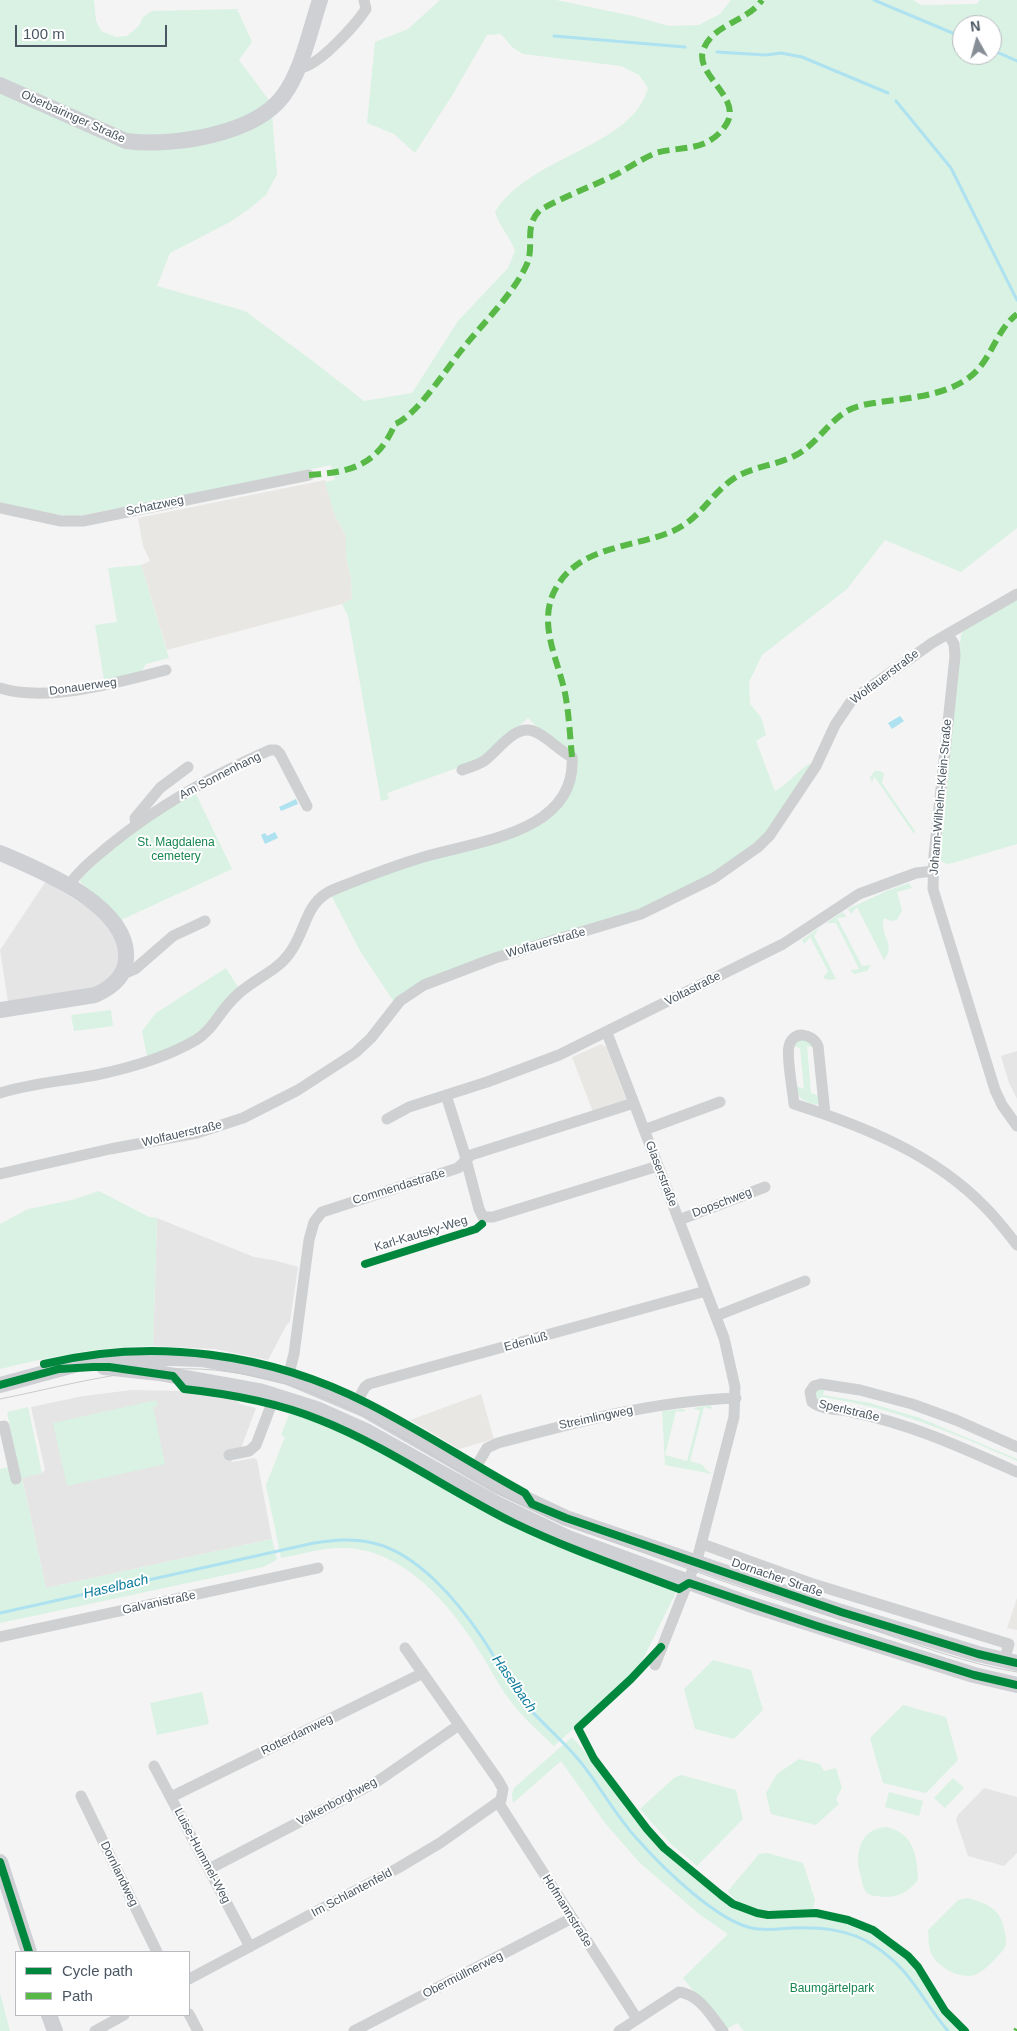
<!DOCTYPE html>
<meta charset="utf-8">
<style>
body{margin:0}
#map{position:relative;width:1017px;height:2031px;overflow:hidden;background:#f4f4f4;font-family:Helvetica,sans-serif}
canvas{display:block}
.legend{position:absolute;left:15px;top:1951px;width:175px;height:65px;box-sizing:border-box;background:#fff;border:1px solid #b7bbc0;margin:0;padding:6px 9px;list-style:none;font-size:15px;color:#4a5661}
.legend li{display:flex;align-items:center;gap:10px;height:25px}
.legend b{width:25px;border:1px solid #b7bbc0}
.north{position:absolute;left:952px;top:15px;width:50px;height:50px;box-sizing:border-box;background:#fff;border:1px solid #b7bbc0;border-radius:50%;rotate:353deg;font-size:14px;font-weight:700;line-height:20px;text-align:center;color:#4a5661}
.north::after{content:'';display:block;margin:auto;width:18px;height:22px;background:#868d94;clip-path:polygon(50% 0,100% 100%,50% 72%,0 100%)}
.scale{position:absolute;left:15px;top:25px;width:152px;height:22px;box-sizing:border-box;border:2px solid #4a5661;border-top:0;padding-left:6px;font-size:15px;line-height:18px;white-space:nowrap;color:#4a5661;-webkit-text-stroke:4px #fff;paint-order:stroke}
</style>
<div id="map">
<canvas width="1017" height="2031"></canvas>
<ul class="legend">
<li><b style="height:6px;background:#00873e"></b>Cycle path</li>
<li><b style="height:6px;background:#58b947"></b>Path</li>
</ul>
<div class="north">N</div>
<div class="scale">100 m</div>
</div>
<script>
const context = document.querySelector('canvas').getContext('2d');
context.lineJoin = 'round';
function paint(path, color) { context.fillStyle = color; context.fill(path, 'evenodd'); }
function stroke(path, color, width, dash) { context.strokeStyle = color; context.lineWidth = width; context.lineCap = dash ? 'butt' : 'round'; context.setLineDash(dash || []); context.stroke(path); }
function write(font, color, halo, rows, align = 'center') {
  context.font = font + ' Helvetica,sans-serif'; context.lineWidth = 4; context.setLineDash([]); context.textBaseline = 'middle'; context.strokeStyle = halo; context.fillStyle = color; for (const [text, x, y, turn = 0] of rows) {
    context.save(); context.translate(x, y); context.rotate((+turn || 0) * Math.PI / 180); context.textAlign = isNaN(turn) ? turn : align; if (halo) context.strokeText(text, 0, 0); context.fillText(text, 0, 0); context.restore();
  }
}
paint(new Path2D(`
 M325,480L335,516L346,535V557L351,578L352,599L342,604L167,650L141,565L150,561L143,546L138,518Z
 M601,1044L606,1047L627,1102L593,1112L572,1057Z
 M481,1394L494,1439L459,1449L410,1420Z
 M1017,1598V1630L1007,1628Z`), '#e8e7e3');
paint(new Path2D(`
 M46,881L91,910L115,934L120,952L116,970L110,978L94,987L8,1002L0,950Z
 M1017,1051V1099L1009,1083L1001,1056Z
 M157,1218L254,1257L273,1260L298,1267L290,1322L287,1324L268,1360L215,1349L153,1346Z
 M132,1390L181,1391L209,1394L234,1398L240,1404L256,1408L241,1448L229,1451L232,1462L254,1458L257,1460L272,1539L46,1588L22,1477L42,1473L45,1470L31,1407L83,1396Z
 M984,1788L1017,1797V1853L1004,1866L968,1856L956,1820L958,1815Z`), '#e6e5e6');
paint(new Path2D(`
 M0,0H94L96,21L101,31L116,37L127,36L139,26L143,17L152,11L237,9L252,42L239,60L271,103L277,174L266,195L249,209L230,222L170,253L157,286L245,311L314,362L364,401L412,393L458,321L508,268L515,251C510,236 500,228 495,212C530,155 632,148 648,88L639,75L621,66L523,54L512,47L501,34L487,35L453,94L415,153L394,134L367,123L375,42L408,29L440,0H556L633,16L669,26L699,25L720,14L731,0H913L921,5L977,4L980,0H1017V528L961,572L885,540L847,589L762,655L749,682L750,704L761,717L766,735L756,741L775,791C790,783 799,768 813,762L766,835L710,876L650,906L584,928L394,1002L360,951L330,893L551,813L575,768L554,744L528,718L482,759L387,793L389,799L381,801L348,616L342,604L352,599L351,578L346,557V535L335,516L325,482L335,480L331,465L156,501L72,517L0,504ZM962,25H992V55H962Z
 M141,565L169,658L146,664L141,672L104,680L95,625L117,622L108,568Z
 M1017,600V844L953,863L947,864L941,861L939,850L961,635L964,629Z
 M875,771H880L884,774L882,783L915,831L914,834L874,776L872,783L870,777Z
 M195,792L232,869L121,920L100,899L82,884L80,881L82,877L132,832Z
 M909,883L912,888L897,892L902,910C897,921 896,924 884,918C879,936 897,945 884,960L857,907L851,914L848,909L889,890Z
 M843,912L846,917L837,918L862,966L871,965L867,971L854,974L850,970L859,969L836,923H826Z
 M819,928L814,936L836,979L829,980L823,978L828,971L810,937L804,944L802,940Z
 M226,968L239,989L216,1016L190,1040L147,1057L142,1031L156,1013Z
 M111,1010L113,1026L74,1031L71,1015Z
 M802,1037L816,1048L807,1046L811,1093L819,1096V1103L816,1105C804,1101 799,1100 795,1086L804,1089L800,1048L791,1045Z
 M99,1191L149,1217L157,1218L153,1346C100,1346 51,1357 0,1369V1224L28,1209L72,1200Z
 M825,1388L823,1395L870,1403L920,1418L1017,1459V1461C951,1432 894,1408 822,1397L819,1403L815,1393L816,1390Z
 M156,1400L158,1406L153,1407L165,1464L67,1486L53,1423Z
 M711,1405L712,1409L704,1407L690,1461L703,1465L705,1469L713,1474L665,1465L662,1411L685,1409L684,1412L676,1411L665,1455L687,1461L700,1411L693,1408Z
 M28,1407L42,1473L22,1478L46,1588L272,1539L277,1559L275,1561L263,1567L0,1623V1469L18,1465L7,1412Z
 M290,1412C365,1436 431,1482 500,1518C557,1548 617,1568 677,1590L636,1673L554,1746C538,1731 522,1717 509,1699C499,1686 492,1671 483,1657C453,1609 407,1550 345,1548C324,1547 302,1554 281,1558L266,1485L285,1437L281,1435Z
 M713,1660L751,1670L763,1710L734,1739L695,1729L684,1689Z
 M202,1692L209,1724L157,1735L150,1703Z
 M903,1705L946,1717L958,1760L926,1793L883,1783L870,1738Z
 M572,1737C594,1761 609,1787 629,1812C652,1841 678,1867 707,1888C717,1896 727,1904 739,1910C765,1923 793,1912 820,1916C857,1921 898,1942 919,1973C933,1994 944,2014 962,2031H744L737,2023L725,2030L683,1978L728,1934L699,1914L639,1862L605,1823L561,1761L513,1803L512,1794L514,1788Z
 M799,1759L820,1764L824,1771L836,1768L842,1788L836,1799L839,1804L816,1825L771,1814L766,1793L777,1774Z
 M681,1775L736,1790L743,1819L697,1866L671,1844L640,1809L674,1778Z
 M953,1778L964,1788L945,1808L934,1798Z
 M889,1792L923,1801L919,1816L885,1807Z
 M886,1827C914,1833 917,1855 918,1880C906,1894 896,1899 877,1896C873,1896 869,1895 866,1892C863,1888 862,1882 861,1877C854,1855 859,1829 886,1827Z
 M767,1853L803,1863L815,1900L813,1909C787,1910 744,1917 728,1891L759,1854Z
 M967,1898C983,1902 998,1907 1003,1924C1004,1931 1008,1940 1005,1947C1003,1951 1000,1953 998,1956C992,1962 985,1970 977,1974C961,1981 937,1967 931,1953C928,1946 929,1938 928,1930L958,1900Z
 M0,1993L10,2031H0Z`), '#d9f2e3');
paint(new Path2D(`
 M900,716L904,721L892,729L888,723Z
 M296,799L298,804L281,811L279,807Z
 M275,832L278,838L265,844L261,835L265,833L267,836Z`), '#aee2f0');
stroke(new Path2D(`
 M874,0L962,37
 M554,36L685,47
 M992,50L1017,61
 M717,52L766,55L781,53L802,57L888,93
 M896,101L951,168L1017,300
 M0,1613L314,1543C334,1540 353,1538 373,1543C418,1553 459,1603 483,1639C495,1657 504,1676 517,1694C535,1718 559,1736 578,1759C600,1785 615,1816 639,1841C663,1868 717,1921 752,1928C765,1931 778,1929 791,1928C819,1927 849,1929 873,1945C912,1970 920,1998 948,2031`), '#aee2f0', 3);
stroke(new Path2D(`
 M297,68C315,71 357,23 366,9L364,0
 M0,508L61,521H83L309,475
 M948,634L954,644L955,656L934,855L933,889L995,1090L1002,1105L1017,1126
 M0,688C47,703 119,682 166,670
 M136,824L135,818L160,788L188,767
 M69,885C80,869 95,858 110,845C158,806 213,775 270,750H276L280,754L307,806
 M123,971L128,972L135,969L173,936L205,921
 M607,1033L724,1338L735,1387L734,1417L698,1556L655,1665
 M0,1093C32,1083 64,1081 96,1075C130,1068 165,1058 196,1040C213,1030 221,1009 236,996C252,980 276,972 289,954C307,931 304,901 335,889C365,877 396,865 427,856C479,841 577,832 572,757C558,750 546,735 533,731C515,724 497,752 484,761C478,765 470,767 462,770
 M446,1095L464,1152L479,1209L483,1217H493L658,1166
 M825,1114L818,1046C812,1033 793,1030 789,1046C786,1057 793,1091 794,1104C863,1126 934,1154 985,1207C997,1219 1007,1232 1017,1245
 M387,1119L409,1107L487,1082L559,1055L783,944L859,894L916,873L933,871
 M644,1130L720,1102
 M0,1174L110,1149L197,1133L243,1118L298,1090L355,1053L371,1038L400,1001L424,985L495,958L641,914L714,878L758,847L770,835L816,766L835,725L852,700L932,643L1017,594
 M679,1220L765,1187
 M716,1316L805,1281
 M288,1377L294,1354L309,1240L314,1222L322,1212L458,1168L471,1155L634,1103
 M355,1405L365,1387L369,1384L706,1291
 M0,1427L4,1426L16,1479
 M1017,1447L956,1420L912,1404L860,1390L821,1384L814,1386L810,1392L812,1402C821,1410 840,1409 852,1412C911,1424 963,1448 1017,1472
 M229,1455L249,1451L256,1445L275,1395
 M473,1472L487,1448L498,1443C576,1422 654,1401 736,1398
 M702,1544L810,1583L1009,1644L1004,1661
 M0,1637L318,1568
 M154,1766L250,1947
 M81,1796L157,1952
 M171,1797L423,1673
 M498,1802L637,2019
 M209,1869L378,1781L459,1725
 M189,1979L398,1868L440,1843L501,1800L503,1789L498,1780L405,1648
 M189,2014L198,2031
 M95,2031L124,2015
 M354,2031L572,1918
 M619,2031L679,1992C699,1994 711,2016 723,2031`), '#ced0d2', 11);
stroke(new Path2D(`
 M0,85L126,141C171,147 254,135 283,96C302,71 310,30 320,0
 M0,853C40,870 130,906 126,959C125,977 111,988 95,995L0,1010
 M104,1367L159,1373L259,1391L319,1410L366,1431L495,1503L568,1538L749,1604L974,1675L1017,1685
 M0,1385L89,1361L140,1357L201,1359L245,1367L288,1377L366,1410L498,1486L566,1518L841,1612L978,1654L1017,1663
 M0,1862L29,1952
 M49,2015L55,2031`), '#ced0d4', 16);
stroke(new Path2D(`
 M0,1399C75,1384 153,1360 230,1372C281,1379 333,1398 378,1423C432,1453 483,1488 539,1513C575,1529 613,1542 650,1555C720,1581 790,1604 861,1626C911,1642 966,1664 1017,1672`), '#c9cacc', 1);
stroke(new Path2D(`
 M309,475C351,472 377,466 395,424C416,416 445,371 460,352C481,325 513,295 527,264C535,244 523,227 540,210C563,197 588,188 613,176C627,169 641,159 656,153C672,148 689,150 705,143C714,139 722,132 727,123C742,96 692,74 704,48C714,24 748,21 762,0
 M572,757C570,736 569,714 565,693C558,660 539,627 553,594C575,545 631,549 673,531C701,518 710,495 733,479C752,466 776,466 796,455C817,444 827,423 847,411C857,405 869,404 880,402C909,398 942,396 967,379C992,362 994,332 1017,314
 M1016,2031L1017,2029`), '#58b947', 6, [12, 6]);
stroke(new Path2D(`
 M365,1264L476,1229L482,1224
 M44,1364C153,1337 270,1353 369,1404C422,1431 472,1464 525,1493L532,1504L566,1518L841,1612L978,1654L1017,1663
 M0,1385L59,1369L93,1367H109L173,1376L184,1389C231,1394 276,1402 320,1420C388,1447 449,1491 514,1523C568,1549 624,1568 679,1589L689,1583L817,1626L974,1675L1017,1685
 M661,1647L631,1679L578,1728L594,1759L647,1829L664,1848L721,1895L733,1904L757,1913L768,1915L816,1913L848,1920L873,1930L908,1956L918,1967L945,2011L965,2031
 M0,1862L29,1952`), '#00873e', 8);
write('12px', '#4a5661', '#fff', [
 ["Oberbairinger Straße",73,117,24],
 ["Schatzweg",155,506,-12],
 ["Wolfauerstraße",885,677,-37],
 ["Donauerweg",83,687,-8],
 ["Am Sonnenhang",220,776,-27],
 ["Johann-Wilhelm-Klein-Straße",941,797,-85],
 ["Wolfauerstraße",546,943,-16],
 ["Voltastraße",693,989,-27],
 ["Wolfauerstraße",182,1134,-13],
 ["Glaserstraße",661,1174,69],
 ["Commendastraße",399,1187,-17],
 ["Dopschweg",722,1203,-21],
 ["Karl-Kautsky-Weg",421,1234,-17],
 ["Edenluß",526,1342,-15],
 ["Sperlstraße",849,1411,13],
 ["Streimlingweg",596,1418,-12],
 ["Dornacher Straße",777,1578,19],
 ["Galvanistraße",159,1603,-12],
 ["Rotterdamweg",297,1735,-26],
 ["Valkenborghweg",337,1802,-28],
 ["Luise-Hummel-Weg",202,1856,62],
 ["Dornlandweg",119,1874,64],
 ["Im Schlantenfeld",352,1893,-28],
 ["Hofmannstraße",567,1911,58],
 ["Obermüllnerweg",463,1975,-27]
]);
write('12px', '#17864f', '#fff', [
 ["St. Magdalena",176,843],
 ["cemetery",176,857],
 ["Baumgärtelpark",832,1989]
]);
write('italic 14px', '#0c7c9b', '#fff', [
 ["Haselbach",116,1587,-13],
 ["Haselbach",514,1684,55]
]);
</script>
